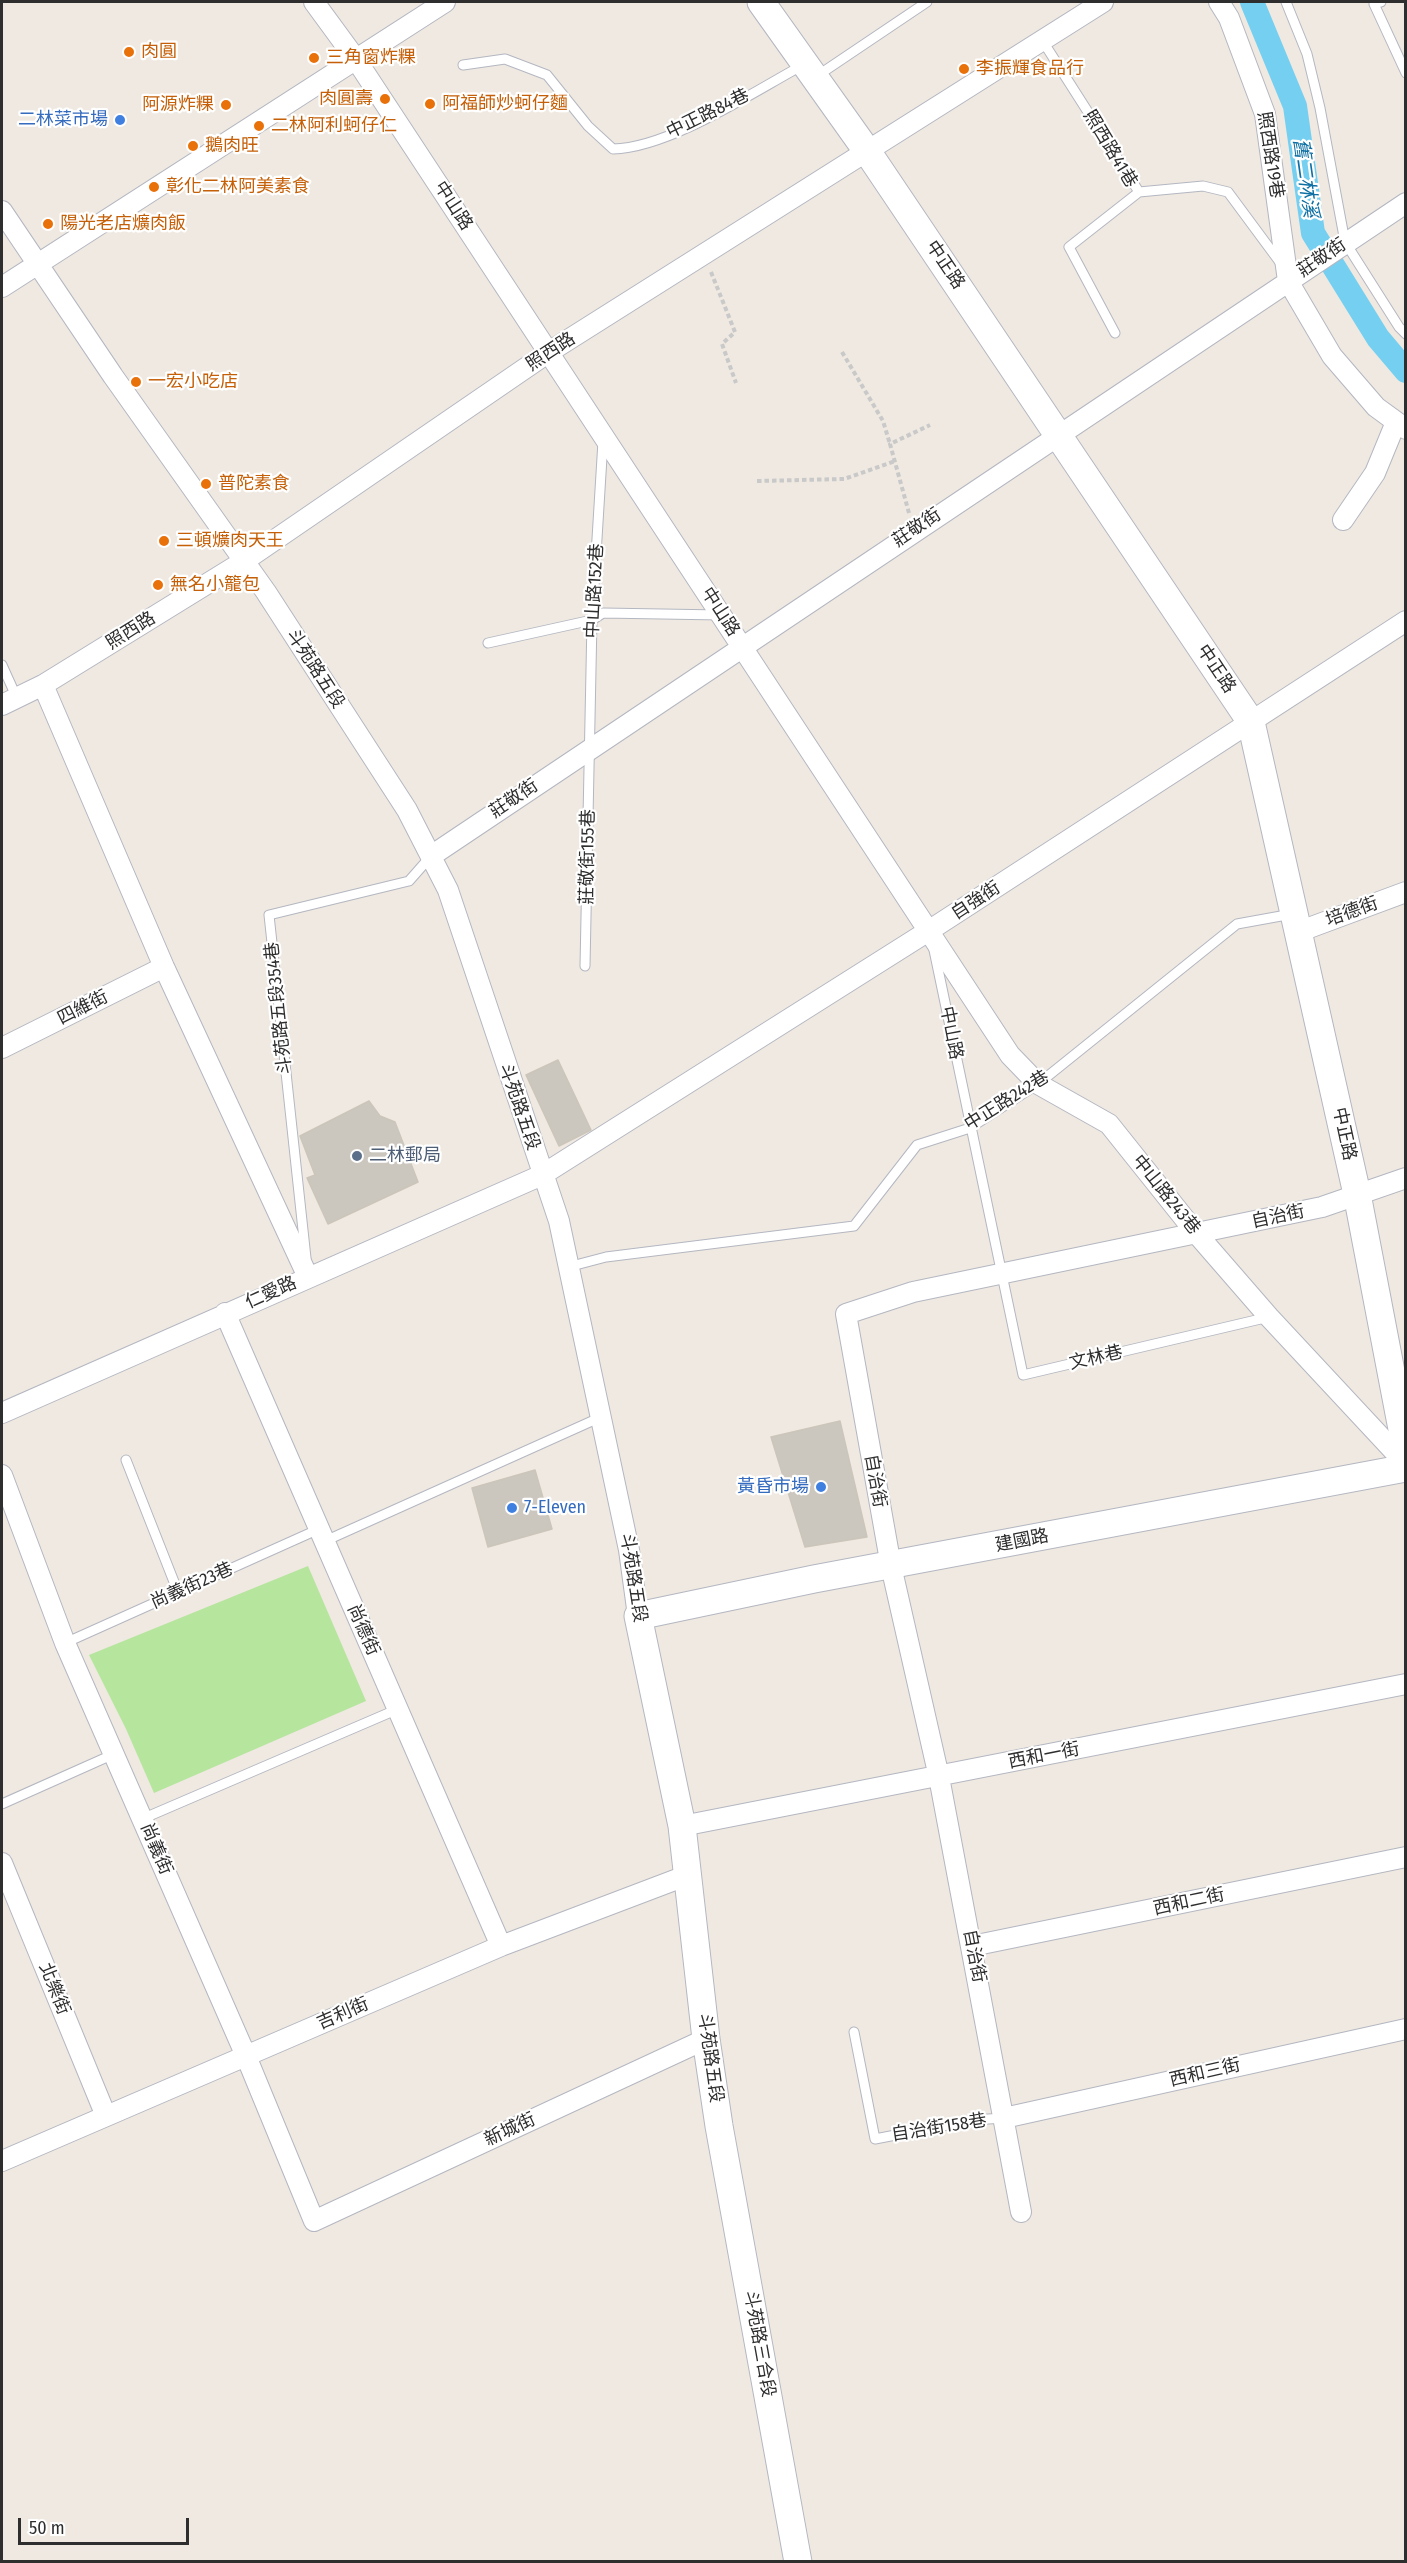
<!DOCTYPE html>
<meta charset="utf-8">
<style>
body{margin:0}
#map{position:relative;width:1407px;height:2563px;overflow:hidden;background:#efe9e1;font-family:"Fira Sans Condensed",sans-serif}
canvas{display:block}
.frame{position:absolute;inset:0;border:3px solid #2e2e2e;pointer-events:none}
.scale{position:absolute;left:18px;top:2518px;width:171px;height:27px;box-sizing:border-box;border:3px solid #2e2e2e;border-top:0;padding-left:8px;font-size:18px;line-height:21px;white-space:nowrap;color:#2e2e2e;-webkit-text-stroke:4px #fff;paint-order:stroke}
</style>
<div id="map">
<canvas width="1407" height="2563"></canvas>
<div class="frame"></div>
<div class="scale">50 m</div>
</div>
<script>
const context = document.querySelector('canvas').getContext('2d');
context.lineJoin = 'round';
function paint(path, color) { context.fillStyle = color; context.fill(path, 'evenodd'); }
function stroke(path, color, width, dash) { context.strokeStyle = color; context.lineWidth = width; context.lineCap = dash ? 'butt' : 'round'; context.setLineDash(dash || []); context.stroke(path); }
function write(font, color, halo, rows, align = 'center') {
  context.font = font + ' "Fira Sans Condensed","Noto Sans TC",sans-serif'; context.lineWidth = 4.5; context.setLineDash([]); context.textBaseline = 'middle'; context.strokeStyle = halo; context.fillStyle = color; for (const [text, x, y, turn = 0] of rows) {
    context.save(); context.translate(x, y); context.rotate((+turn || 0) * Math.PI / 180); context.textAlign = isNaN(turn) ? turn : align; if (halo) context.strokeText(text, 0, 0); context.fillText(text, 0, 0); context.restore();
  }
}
paint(new Path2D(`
 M308,1566L366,1701L154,1793L126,1729L89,1655Z`), '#b6e59e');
stroke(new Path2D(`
 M1252,2L1295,106L1313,233L1378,338L1406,371`), '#75cff0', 24);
const building = new Path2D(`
 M558,1060L591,1130L559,1146L526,1075Z
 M369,1101L380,1116L395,1122L418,1182L328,1224L307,1178L315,1175L300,1136Z
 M840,1421L867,1537L805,1547L771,1437Z
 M535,1470L552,1529L488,1547L472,1488Z`);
paint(building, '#cbc7bf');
stroke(building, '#cbc5ba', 1.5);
const lane = new Path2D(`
 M1286,2L1307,54L1320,108L1345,242L1399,327L1406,334
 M1381,2L1374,4L1406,73
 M1042,40L1139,192L1069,247L1115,333
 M463,65L505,59L547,75L588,126L613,149C669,148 753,92 803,65
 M817,76L927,2
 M1139,192L1203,186L1228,192L1282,265
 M488,643L592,620L603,613L721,615
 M2,665L16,696
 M934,950L1023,1375L1269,1317
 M585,966L592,620L603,441
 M306,1258L269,915L409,881L431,856
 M568,1267L606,1257L854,1226L917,1145L970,1128L1038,1084L1237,924L1292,914
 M126,1460L178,1592
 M325,1541L601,1417
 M65,1643L319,1529
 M2,1804L114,1754
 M142,1819L398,1709
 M854,2032L875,2139L973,2120L1004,2118`);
const street = new Path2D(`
 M314,2L355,58L1010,1055L1038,1084L1109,1124L1196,1233L1269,1317L1406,1464
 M1219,2L1229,18L1265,114L1288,281L1332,356L1376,407L1406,429
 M2,211L113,376L266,592L407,810L448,890L559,1221L629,1550L638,1616
 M2,287L445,2
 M1343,520L1375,473L1396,422
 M43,685L164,967L308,1277
 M2,705L43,685L244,561L549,352L1103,2
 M431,856L1406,203
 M1298,932L1406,892
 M2,1048L164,967
 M225,1313L501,1946
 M2,1413L542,1175L930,930L1406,621
 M2,1475L65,1643L246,2056L314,2221L706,2039
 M682,1826L1406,1684
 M2,1863L106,2116
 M972,1946L1406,1857
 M1004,2118L1406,2029
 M2,2161L501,1946L688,1875
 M1021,2212L939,1777L891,1566L846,1314L913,1292L1322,1207L1406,1178`);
const secondary = new Path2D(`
 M761,2L867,151L1251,722L1357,1194L1406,1450
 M798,2562L719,2126L706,2039L682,1826L638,1616L814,1579L1406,1468`);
stroke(lane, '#b4b7c1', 11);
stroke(street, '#b4b7c1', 22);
stroke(secondary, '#b4b7c1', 29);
stroke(new Path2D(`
 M711,272L735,332L722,344L736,383
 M842,352L883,421L890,444
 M757,481L844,479L895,461
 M909,513L890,444L930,425`), '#c9c9c9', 4, [4.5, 3]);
stroke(lane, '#fff', 9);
stroke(street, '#fff', 20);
stroke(secondary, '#fff', 27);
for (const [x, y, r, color] of [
 [129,52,6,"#e8710a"],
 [314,58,6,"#e8710a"],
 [964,69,6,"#e8710a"],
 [385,99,6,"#e8710a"],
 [430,104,6,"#e8710a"],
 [226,105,6,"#e8710a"],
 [120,120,6,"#3f7fe0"],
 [259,126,6,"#e8710a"],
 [193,146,6,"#e8710a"],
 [154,187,6,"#e8710a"],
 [48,224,6,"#e8710a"],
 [136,382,6,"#e8710a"],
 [206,484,6,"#e8710a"],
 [164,541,6,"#e8710a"],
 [158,585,6,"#e8710a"],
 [357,1156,6,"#5c6f8a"],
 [821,1487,6,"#3f7fe0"],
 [512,1508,6,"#3f7fe0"]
]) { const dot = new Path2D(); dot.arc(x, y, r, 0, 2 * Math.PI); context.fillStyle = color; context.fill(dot); stroke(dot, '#fff', 2); }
write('18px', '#c56008', '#fff', [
 ["肉圓",141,52],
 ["三角窗炸粿",326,58],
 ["李振輝食品行",976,69],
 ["肉圓壽",373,99,"right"],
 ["阿福師炒蚵仔麵",442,104],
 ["阿源炸粿",214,105,"right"],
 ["二林阿利蚵仔仁",271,126],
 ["鵝肉旺",205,146],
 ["彰化二林阿美素食",166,187],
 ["陽光老店爌肉飯",60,224],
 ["一宏小吃店",148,382],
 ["普陀素食",218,484],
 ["三頓爌肉天王",176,541],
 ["無名小籠包",170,585]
], 'left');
write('18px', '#2e2e2e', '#fff', [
 ["中正路84巷",708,114,-26],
 ["照西路41巷",1110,149,59],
 ["照西路19巷",1270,155,81],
 ["中山路",453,206,57],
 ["莊敬街",1322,258,-34],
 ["中正路",945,265,56],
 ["照西路",551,352,-33],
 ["莊敬街",917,528,-34],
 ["中山路152巷",595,591,-87],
 ["中山路",720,612,57],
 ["照西路",131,631,-32],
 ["斗苑路五段",315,669,57],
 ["中正路",1216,669,56],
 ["莊敬街",514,799,-34],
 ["莊敬街155巷",588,857,-89],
 ["自強街",976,901,-33],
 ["培德街",1352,912,-20],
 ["四維街",83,1008,-27],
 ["斗苑路五段354巷",279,1008,-96],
 ["中山路",951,1033,79],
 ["中正路242巷",1007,1101,-32],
 ["斗苑路五段",519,1107,71],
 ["中正路",1344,1134,78],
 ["中山路243巷",1166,1195,51],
 ["自治街",1278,1217,-12],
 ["仁愛路",271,1293,-24],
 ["文林巷",1096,1358,-13],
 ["自治街",875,1481,80],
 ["建國路",1022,1541,-11],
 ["斗苑路五段",633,1578,81],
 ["尚義街23巷",192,1586,-24],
 ["尚德街",363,1630,66],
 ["西和一街",1044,1756,-11],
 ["尚義街",156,1849,67],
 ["西和二街",1189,1902,-12],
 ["自治街",974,1956,79],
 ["北樂街",54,1989,68],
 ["吉利街",343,2014,-23],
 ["斗苑路五段",710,2058,82],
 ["西和三街",1205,2073,-13],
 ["自治街158巷",939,2128,-9],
 ["新城街",510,2130,-25],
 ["斗苑路三合段",759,2344,80]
]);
write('18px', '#366cbe', '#fff', [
 ["二林菜市場",108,120],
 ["黃昏市場",809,1487],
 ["7-Eleven",524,1508,"left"]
], 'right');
write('18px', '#4e5e75', '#fff', [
 ["二林郵局",369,1156]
], 'left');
write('italic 20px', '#0d6fa3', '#fff', [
 ["舊二林溪",1305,178,82]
]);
</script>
